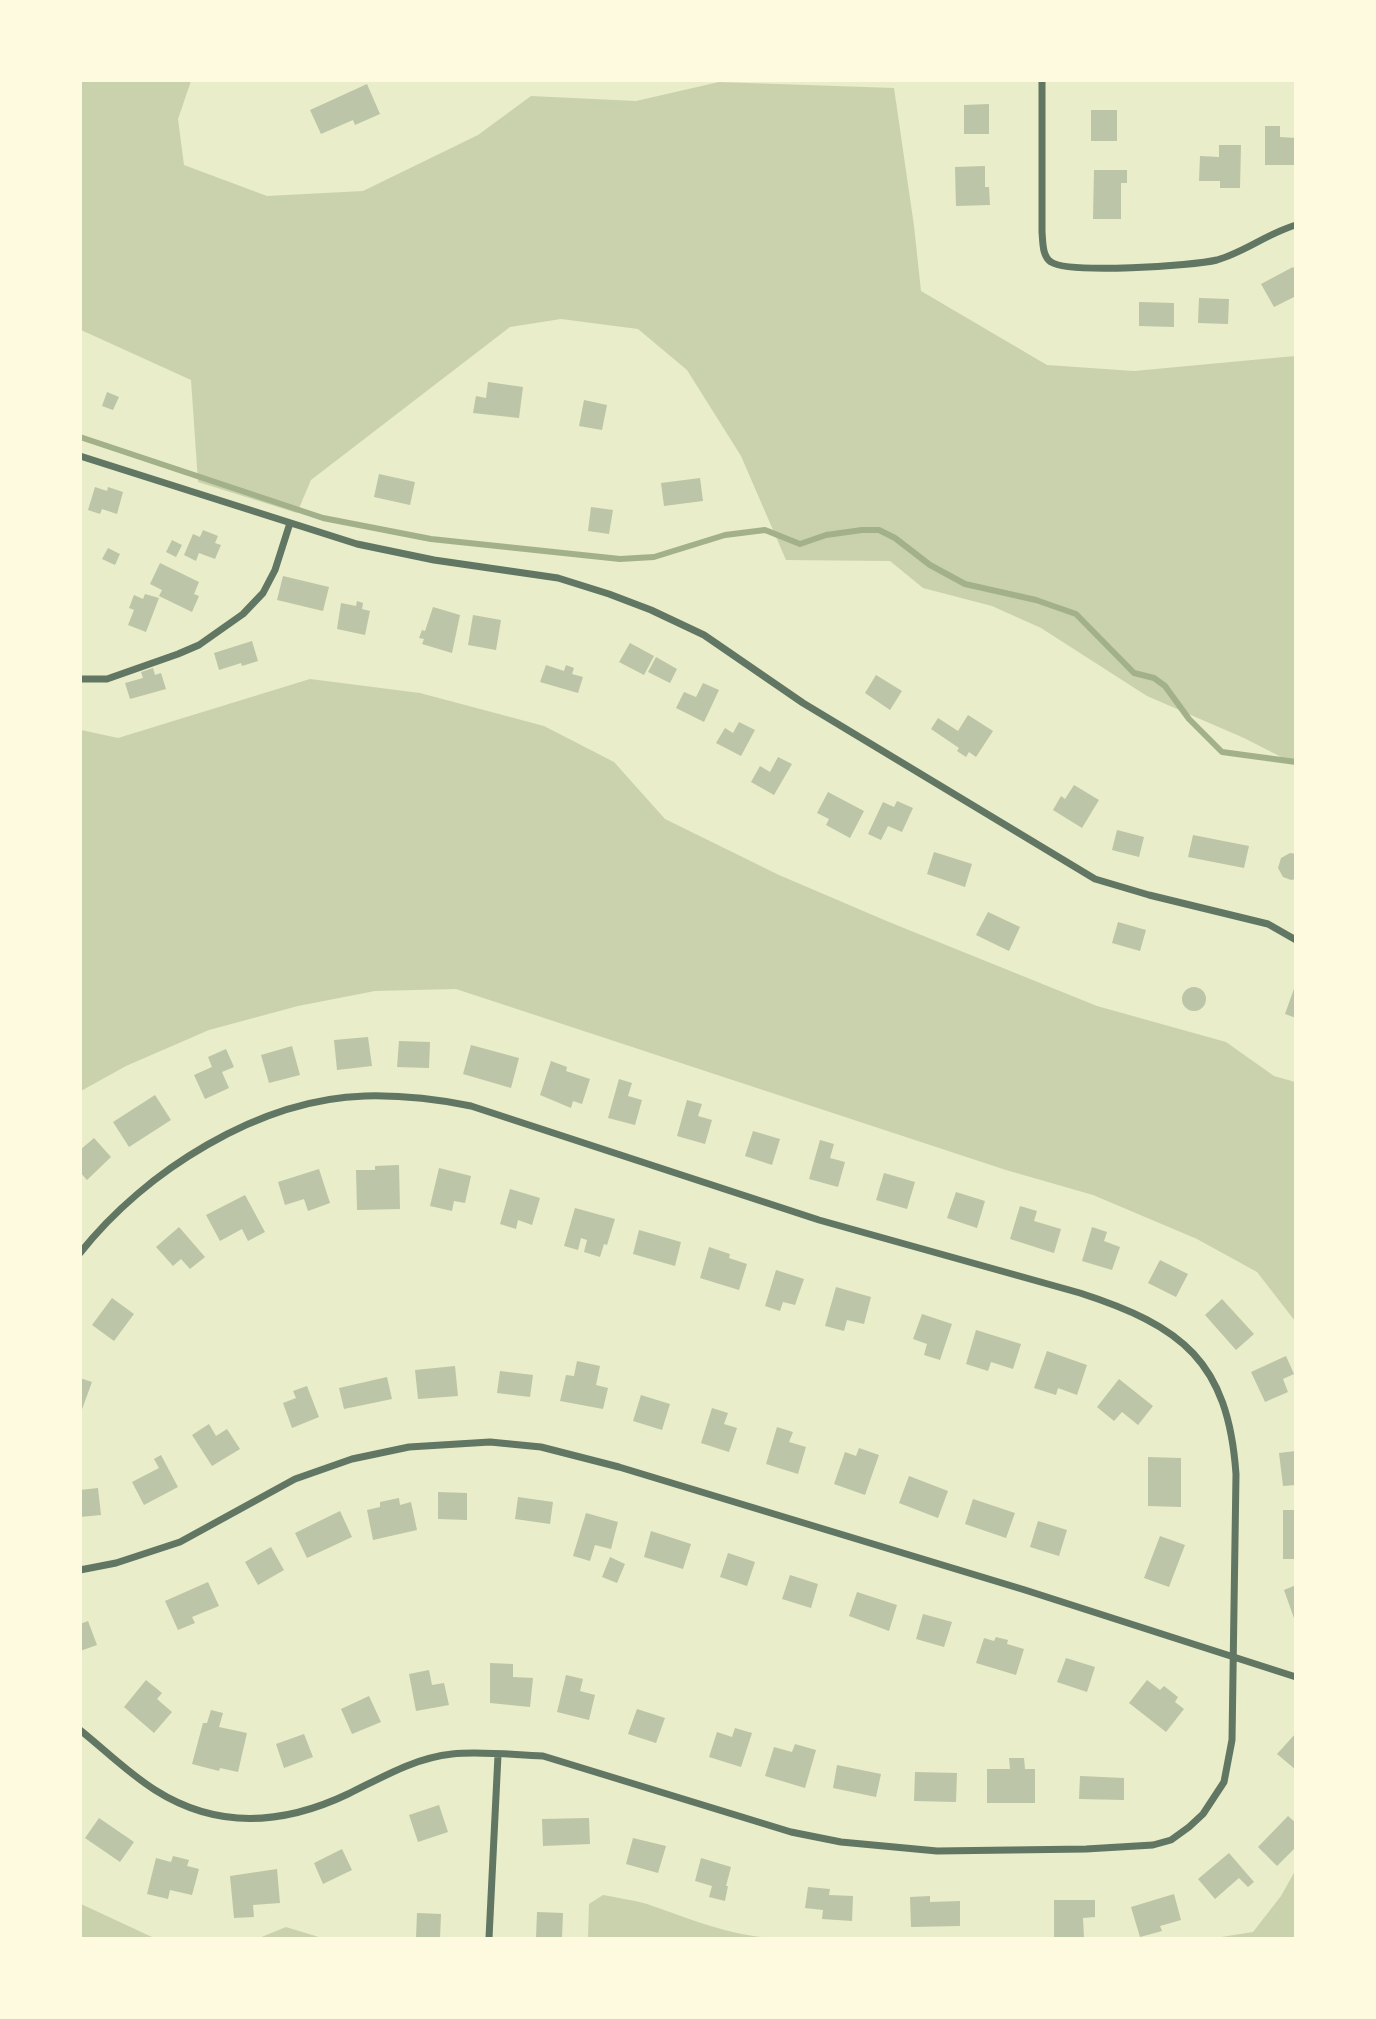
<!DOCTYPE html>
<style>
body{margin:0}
#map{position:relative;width:1376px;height:2019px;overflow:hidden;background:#e9edc9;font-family:"Archivo Narrow",sans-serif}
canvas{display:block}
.frame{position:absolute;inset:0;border:82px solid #fefae0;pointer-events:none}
</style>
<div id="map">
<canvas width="1376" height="2019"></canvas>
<div class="frame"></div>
</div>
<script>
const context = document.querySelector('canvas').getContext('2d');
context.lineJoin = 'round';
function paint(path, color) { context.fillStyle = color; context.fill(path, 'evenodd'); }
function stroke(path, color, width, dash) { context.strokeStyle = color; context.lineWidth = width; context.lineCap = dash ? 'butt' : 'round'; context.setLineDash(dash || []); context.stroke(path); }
paint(new Path2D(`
 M81,80L191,81L178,119L184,165L267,196L363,191L478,135L531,96L636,101L719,82L894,88L914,226L921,291L1047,365L1134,371L1295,356V764L1244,738L1147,696L1041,628L992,606L923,588L890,561L786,560L741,456L687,370L638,329L561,319L510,327L311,480L297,513L198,482L191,380L81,330Z
 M310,679L420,693L544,726L614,762L665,819L779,875L889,922L1097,1006L1226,1042L1274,1076L1295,1082V1321L1257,1272L1197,1239L1093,1195L1006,1170L456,989L375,991L298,1006L209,1030L126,1066L81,1091V730L118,738Z
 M1295,1871V1938H1215L1253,1932L1281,1896Z
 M603,1895C618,1898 633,1900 647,1904C689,1918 728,1936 774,1938H588L589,1904Z
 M81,1904L152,1937L175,1938H81Z
 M286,1927L322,1938H259Z`), '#cad2ad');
stroke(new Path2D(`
 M80,437L323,518L431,539L620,559L654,557L725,535L765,530L800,544L826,535L862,530H879L895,538L930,565L965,584L1036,600L1076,614L1134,673L1154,678L1165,686L1189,719L1222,752L1296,762`), '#a3b18a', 6);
paint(new Path2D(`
 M367,84L380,114L355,125L353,120L321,134L310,110Z
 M989,104V134H964V105Z
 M1091,110H1117V141H1091Z
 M1265,126H1280V137L1296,138V165H1265Z
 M1219,145H1241L1240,188H1220V181H1199L1200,156L1219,157Z
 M985,166V187H989L990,205L956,206L955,167Z
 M1094,170H1127V183H1121V219H1093Z
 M1293,267L1296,271V296L1274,307L1261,284Z
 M1199,298L1229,299L1228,324L1198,323Z
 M1139,302L1174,303V327L1139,326Z
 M488,382L523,387L519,418L473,413L476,396L486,398Z
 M107,392L119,397L113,410L102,406Z
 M584,400L607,405L602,430L579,426Z
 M379,474L415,482L410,505L374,497Z
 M700,478L703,501L664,506L661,483Z
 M95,487L107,491L108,487L123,492L117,514L102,509L100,514L88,510Z
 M591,507L613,510L609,534L588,531Z
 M203,530L218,536L215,543L221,545L215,559L199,553L196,561L184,555L193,534L200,537Z
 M172,540L182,545L176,557L166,552Z
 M108,548L120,554L115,565L102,559Z
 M160,563L199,582L194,594L199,596L192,612L159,596L162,590L150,584Z
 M283,576L329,587L323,611L277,600Z
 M145,594L159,598L146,632L128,625L134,610L129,608L134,595L143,599Z
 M357,601L363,603L362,609L370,611L365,635L337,629L341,603L356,606Z
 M433,607L460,615L452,653L422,644L424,639L419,638L422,630L425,631Z
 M473,615L501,620L496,650L468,645Z
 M252,641L258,661L242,666L241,663L219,670L214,653Z
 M630,643L654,656L644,675L619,662Z
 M656,657L677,669L670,683L648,672Z
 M546,665L564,671L566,665L574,668L572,674L583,677L578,693L540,682Z
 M153,668L155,675L161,673L166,689L130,699L125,683L143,678L141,672Z
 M876,675L902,691L890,710L865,693Z
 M703,683L719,690L704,722L676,708L684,692L696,697Z
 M968,715L993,731L976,757L969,752L966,757L957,751L959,748L931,729L938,718L958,731Z
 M739,722L755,730L741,756L716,743L725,728L733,733Z
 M778,757L792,764L774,795L751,782L760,766L770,772Z
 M1074,785L1099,800L1082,828L1053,810L1061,796L1065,799Z
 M828,792L864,811L850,838L826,825L829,819L817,813Z
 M897,801L913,808L902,832L888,826L881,840L868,834L883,802L894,807Z
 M1117,830L1144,837L1139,857L1112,850Z
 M1193,835L1249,846L1244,868L1188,857Z
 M934,852L972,864L965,887L927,874Z
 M1290,853L1296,854V879L1291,880L1283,877L1278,868L1281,858Z
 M988,912L1020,927L1009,951L976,935Z
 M1118,922L1146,930L1140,951L1112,943Z
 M1296,983V1018L1285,1014Z
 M1182 999a12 12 0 1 1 24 0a12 12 0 1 1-24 0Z
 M368,1037L372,1066L337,1070L334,1040Z
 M399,1041L430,1042L429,1068L397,1067Z
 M471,1045L519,1058L511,1088L463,1074Z
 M292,1046L300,1075L269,1083L261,1055Z
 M226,1049L234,1067L222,1072L229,1088L205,1099L194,1075L212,1067L208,1057Z
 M551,1061L567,1067L566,1071L590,1079L582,1104L573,1101L571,1108L540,1095Z
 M619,1079L632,1083L628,1096L642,1100L635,1125L608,1118Z
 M155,1095L171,1120L129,1147L113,1122Z
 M687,1100L702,1104L698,1116L712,1120L705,1144L677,1136Z
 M753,1131L780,1139L772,1165L745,1156Z
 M94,1138L111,1157L87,1180L80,1172V1150Z
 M820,1140L834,1144L830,1158L845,1162L838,1187L809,1179Z
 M399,1165L400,1209L357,1210L356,1170H375V1166Z
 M439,1168L471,1176L465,1203L454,1201L452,1211L430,1206Z
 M319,1169L330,1203L308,1211L304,1199L285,1205L278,1182Z
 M884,1173L915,1182L907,1209L876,1200Z
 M510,1189L540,1198L532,1225L518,1220L516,1229L500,1224Z
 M956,1192L985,1201L977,1228L947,1218Z
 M245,1195L265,1232L248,1241L242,1229L220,1241L206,1215Z
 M1020,1206L1037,1211L1034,1221L1061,1229L1054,1253L1010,1239Z
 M575,1208L615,1219L607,1245L604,1244L600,1257L584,1252L587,1240L581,1238L578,1250L564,1246Z
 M179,1227L205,1257L190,1269L181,1259L173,1266L156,1247Z
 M1092,1227L1107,1232L1104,1241L1120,1247L1112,1270L1082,1261Z
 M639,1230L681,1242L675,1266L633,1254Z
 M709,1247L730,1254L729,1258L747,1264L739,1290L700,1278Z
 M1160,1260L1188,1274L1176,1297L1148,1283Z
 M776,1270L804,1279L795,1305L783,1302L780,1311L765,1306Z
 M836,1287L871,1297L864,1324L847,1320L844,1331L825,1326Z
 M112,1298L134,1314L114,1341L92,1325Z
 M1222,1299L1254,1334L1236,1350L1205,1315Z
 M922,1314L952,1324L940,1360L924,1355L927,1344L913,1339Z
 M976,1330L1021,1344L1013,1369L991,1362L988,1371L966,1364Z
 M1047,1351L1087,1365L1077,1395L1058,1388L1056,1395L1034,1388Z
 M1286,1356L1294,1374L1283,1379L1288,1392L1265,1402L1251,1372Z
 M577,1361L600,1366L596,1385L608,1388L603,1409L560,1401L566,1375L574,1376Z
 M455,1366L458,1396L418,1399L415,1370Z
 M500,1371L533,1375L530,1397L497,1393Z
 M387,1377L392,1399L344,1409L339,1388Z
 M80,1378L92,1382L81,1412H80Z
 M1119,1379L1153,1406L1138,1425L1122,1412L1114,1421L1097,1407Z
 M307,1386L319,1417L292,1428L283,1403L296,1398L293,1391Z
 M641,1395L670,1404L662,1430L633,1421Z
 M712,1408L728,1413L724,1424L737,1428L729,1452L701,1443Z
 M209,1424L216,1436L227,1429L240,1449L212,1466L192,1435Z
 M777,1427L793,1432L789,1442L806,1447L798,1474L766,1464Z
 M859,1448L879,1455L865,1495L834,1484L845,1452L856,1456Z
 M1296,1451V1485L1283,1486L1279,1453Z
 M161,1455L178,1487L144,1505L132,1482L159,1468L154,1459Z
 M1148,1457L1181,1458V1507L1148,1506Z
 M909,1476L948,1491L938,1518L899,1503Z
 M98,1488L101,1515L80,1517V1490Z
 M438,1492L467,1493V1520L438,1519Z
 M518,1497L553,1502L550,1524L515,1519Z
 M399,1498L400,1505L411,1502L417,1530L373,1540L367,1510L380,1507V1502Z
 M973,1499L1015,1513L1006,1538L965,1524Z
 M1283,1510H1296V1559H1283Z
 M340,1511L352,1537L307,1558L295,1533Z
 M586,1513L618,1522L611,1549L595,1545L590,1561L573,1556Z
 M1038,1521L1067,1530L1059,1556L1030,1547Z
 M651,1531L691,1544L683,1569L644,1557Z
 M1160,1536L1185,1545L1169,1587L1144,1578Z
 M271,1547L284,1570L258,1585L245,1562Z
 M728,1553L755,1562L747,1586L720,1577Z
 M610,1557L625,1564L617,1583L602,1577Z
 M790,1575L818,1584L811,1608L782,1599Z
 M208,1582L219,1606L192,1617L195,1623L178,1630L165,1601Z
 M1296,1585V1621H1295L1284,1590Z
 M857,1592L897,1605L889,1631L849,1616Z
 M923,1614L952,1622L944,1647L916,1639Z
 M88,1621L97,1645L80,1651V1624Z
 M996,1637L1008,1640L1007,1644L1024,1649L1016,1675L976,1663L984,1638L994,1641Z
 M1066,1658L1095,1667L1087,1692L1057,1682Z
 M490,1663L513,1664V1677L533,1678L530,1707L490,1703Z
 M429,1670L432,1685L444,1683L449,1705L416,1711L409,1674Z
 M566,1675L583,1679L580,1691L595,1695L589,1720L557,1712Z
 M146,1680L162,1693L157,1699L172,1712L154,1733L124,1707Z
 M1147,1680L1160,1690L1164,1686L1178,1697L1175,1702L1184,1709L1166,1732L1129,1703Z
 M369,1696L381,1722L352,1734L341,1709Z
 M637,1709L665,1718L656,1743L628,1734Z
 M211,1710L223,1713L219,1727L247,1733L238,1772L220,1768L219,1771L192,1764L203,1723H207Z
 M735,1728L752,1733L741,1767L709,1757L717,1732L732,1737Z
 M1296,1733V1770L1277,1754Z
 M304,1734L313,1757L284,1768L276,1744Z
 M795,1744L816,1750L805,1788L765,1776L774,1747L792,1752Z
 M1009,1758H1024L1025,1769H1035V1803H987V1769H1010Z
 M837,1765L881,1774L876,1797L833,1788Z
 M915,1772L957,1773L956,1802L914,1801Z
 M1080,1776L1124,1778V1800L1079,1799Z
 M439,1805L448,1832L418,1842L409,1815Z
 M1288,1816L1296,1823V1847L1277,1866L1258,1847Z
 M99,1818L134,1842L120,1862L85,1838Z
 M589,1818L590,1844L543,1846L542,1819Z
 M633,1838L666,1846L658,1873L626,1864Z
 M342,1849L352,1870L323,1884L314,1863Z
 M1229,1853L1254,1882L1248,1887L1239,1878L1215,1899L1198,1879Z
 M173,1856L189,1860L187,1866L199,1869L192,1895L170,1890L168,1899L147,1894L156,1858L171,1862Z
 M701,1858L731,1867L726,1886H728L725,1901L709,1897L712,1886L695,1881Z
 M277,1869L280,1903L253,1905L254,1917L234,1918L230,1876Z
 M808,1887L830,1889L829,1895L853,1896L852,1921L822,1919L823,1910L805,1908Z
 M1174,1894L1181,1920L1160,1926L1162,1931L1140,1937L1131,1907Z
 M930,1896V1902L960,1901V1926L911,1927L910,1897Z
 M1054,1900H1095V1917L1083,1918L1084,1938H1054Z
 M537,1912L563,1913L562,1938H536Z
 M417,1913L441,1914L440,1938H416Z`), '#bcc5a7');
stroke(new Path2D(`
 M1042,80V232C1043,242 1042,256 1051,262C1068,274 1193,266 1217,260C1245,252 1268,233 1296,225
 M80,456L357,544L434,560L558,578L609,594L651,610L704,635L803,703L1095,879L1149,895L1268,924L1296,940
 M80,679H107L178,654L199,645L243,614L263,593L275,570L290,523
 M80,1253C145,1171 259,1099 365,1096C401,1095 436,1099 471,1106L819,1220L1080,1293C1182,1326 1228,1361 1236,1474L1232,1740L1224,1782L1203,1814L1189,1827L1171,1840L1153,1845L1086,1849L937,1851L841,1842L791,1832L543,1756C513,1755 481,1751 452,1754C414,1758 381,1778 348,1794C283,1825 218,1830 155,1790C128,1773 105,1750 80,1730
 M80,1570L116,1563L180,1542L295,1479L352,1459L409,1447L490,1442L541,1447L619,1467L1025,1590L1296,1677
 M489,1938L498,1755`), '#617663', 7);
</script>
